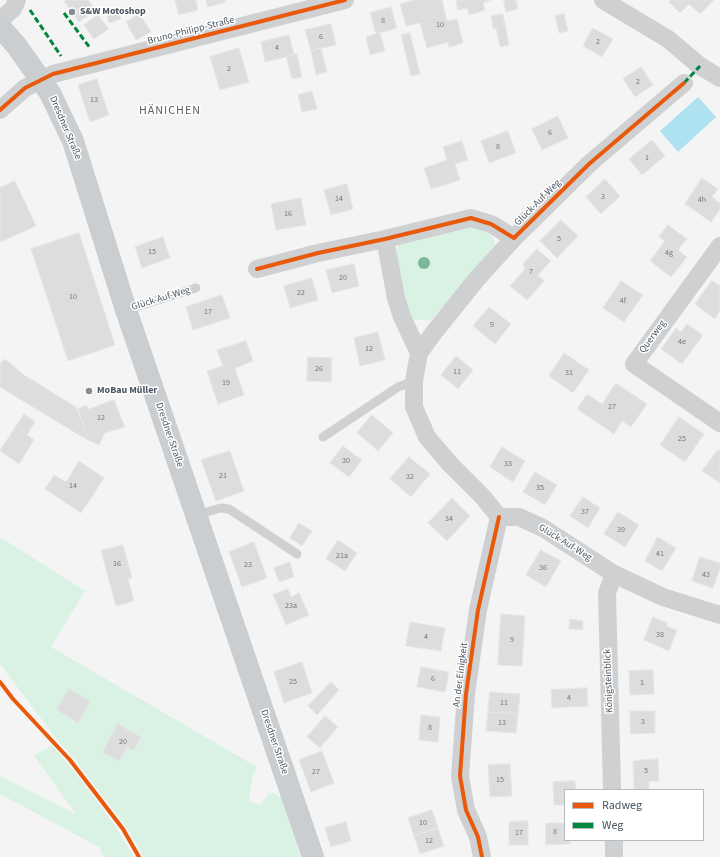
<!DOCTYPE html>
<meta charset="utf-8">
<style>
body{margin:0}
#map{position:relative;width:720px;height:857px;overflow:hidden;background:#f4f4f4;font-family:"Source Sans 3",sans-serif}
canvas{display:block}
.legend{position:absolute;left:564px;top:789px;width:140px;height:52px;box-sizing:border-box;background:#fff;border:1px solid #b7bbc0;margin:0;padding:5px 7px;list-style:none;font-size:12px;color:#4a5661}
.legend li{display:flex;align-items:center;gap:8px;height:20px}
.legend b{width:20px;border:1px solid #b7bbc0}
</style>
<div id="map">
<canvas width="720" height="857"></canvas>
<ul class="legend">
<li><b style="height:5px;background:#e8590c"></b>Radweg</li>
<li><b style="height:5px;background:#00873e"></b>Weg</li>
</ul>
</div>
<script>
const context = document.querySelector('canvas').getContext('2d');
context.lineJoin = 'round';
function paint(path, color) { context.fillStyle = color; context.fill(path, 'evenodd'); }
function stroke(path, color, width, dash) { context.strokeStyle = color; context.lineWidth = width; context.lineCap = dash ? 'butt' : 'round'; context.setLineDash(dash || []); context.stroke(path); }
function write(font, color, halo, rows, align = 'center') {
  context.font = font + ' "Source Sans 3",sans-serif'; context.lineWidth = 3; context.setLineDash([]); context.textBaseline = 'middle'; context.strokeStyle = halo; context.fillStyle = color; for (const [text, x, y, turn = 0] of rows) {
    context.save(); context.translate(x, y); context.rotate((+turn || 0) * Math.PI / 180); context.textAlign = isNaN(turn) ? turn : align; if (halo) context.strokeText(text, 0, 0); context.fillText(text, 0, 0); context.restore();
  }
}
paint(new Path2D(`
 M464,225L483,226L494,240L495,247L431,320H413L405,306L394,257L399,244Z
 M0,537L85,591L51,647L257,767L252,778L249,801L260,805L269,793H274L282,798L300,857H144L127,828L73,757L58,741L0,664Z
 M52,745C82,780 111,817 134,857H104L99,847L0,794V776L76,814L34,756Z`), '#d9f2e3');
paint(new Path2D(`
 M698,97L716,117L678,152L660,131Z`), '#aee2f0');
const building = new Path2D(`
 M66,0H88L96,10L79,22L64,1Z
 M175,0H196L198,10L179,15Z
 M206,0H225L226,2L208,7Z
 M415,0H442L447,21L457,19L463,43L449,47L448,42L427,48L420,23L406,26L400,4Z
 M456,0H491L483,3L485,10L469,15L467,8L458,10Z
 M504,0H518L516,1L518,9L506,12Z
 M670,0H714L700,14L689,4L680,13L669,2Z
 M391,7L397,28L376,34L370,13Z
 M119,12L121,19L109,23L107,16Z
 M140,14L151,32L136,40L126,22Z
 M503,14L509,45L500,47L496,28L493,29L491,16Z
 M564,14L568,31L559,33L555,16Z
 M98,15L109,29L94,39L84,25Z
 M331,24L336,45L311,51L305,30Z
 M593,28L613,39L602,57L583,46Z
 M380,33L385,51L370,55L366,37Z
 M410,33L420,74L411,76L401,35Z
 M289,35L294,55L265,62L261,42Z
 M239,48L249,82L220,90L210,57Z
 M321,48L327,72L316,75L311,51Z
 M297,54L302,77L292,79L286,56Z
 M641,67L653,85L635,97L623,79Z
 M97,79L109,115L90,122L78,85Z
 M312,91L317,109L302,112L298,95Z
 M558,116L568,138L542,150L532,129Z
 M508,131L516,153L489,163L481,141Z
 M652,140L665,156L642,175L629,159Z
 M462,141L468,160L455,164L460,180L431,189L424,168L447,160L443,147Z
 M702,178L718,189L712,197L720,203V209L711,222L685,204Z
 M605,179L620,196L601,214L586,197Z
 M15,181L36,226L0,242V188Z
 M347,184L353,209L331,215L324,190Z
 M301,198L306,225L276,230L271,204Z
 M561,220L578,236L557,258L540,241Z
 M668,225L687,239L678,250L687,257L671,277L650,261L665,241L659,237Z
 M79,233L115,345L68,361L31,249Z
 M163,237L170,258L142,268L135,247Z
 M537,249L551,261L538,275L544,281L527,300L510,286L525,269L523,264Z
 M354,264L359,286L332,293L326,270Z
 M312,278L318,300L290,308L284,286Z
 M621,281L643,295L624,322L603,308Z
 M712,281L720,286V311L715,319L695,304Z
 M222,295L230,318L193,330L186,307Z
 M489,307L511,324L495,344L473,326Z
 M687,324L703,335L682,364L661,349L676,328L681,332Z
 M378,332L385,360L360,366L354,338Z
 M246,341L253,361L235,368L244,395L218,404L207,371L223,366L217,350Z
 M564,353L589,370L573,393L549,376Z
 M456,356L473,370L458,389L441,375Z
 M308,357L332,358L331,382L307,381Z
 M5,359L24,375L76,407L87,434L84,438L0,387V364Z
 M616,383L647,404L631,427L622,421L614,434L577,409L587,394L602,404Z
 M114,400L125,427L105,433L99,445L84,438L87,434L78,409L87,405L88,409Z
 M24,414L35,422L27,435L34,440L19,464L0,451Z
 M372,415L393,433L378,451L357,433Z
 M679,417L704,434L685,462L660,445Z
 M343,446L362,460L349,477L330,463Z
 M502,447L525,461L513,482L490,467Z
 M718,450L720,451V483L702,471Z
 M230,451L244,491L216,501L201,460Z
 M409,457L430,474L411,497L390,479Z
 M79,461L104,478L81,513L45,489L54,475L66,482Z
 M535,472L557,485L545,505L523,492Z
 M583,497L600,508L588,528L570,516Z
 M452,498L470,516L447,541L428,523Z
 M618,512L639,525L625,547L604,534Z
 M299,523L312,531L302,546L290,538Z
 M658,537L676,548L662,571L645,561Z
 M338,540L357,553L345,571L326,559Z
 M254,542L267,578L242,587L229,552Z
 M123,545L132,578L128,579L134,601L116,606L101,551Z
 M541,550L561,561L546,587L526,575Z
 M700,557L720,563V568L713,588L692,581Z
 M290,562L294,577L279,582L274,568Z
 M288,589L291,597L299,593L309,615L286,625L273,595Z
 M501,614L525,616L522,666L498,665Z
 M653,617L668,623L666,626L677,630L669,651L644,640Z
 M570,619L583,621V630L569,629Z
 M410,622L445,628L441,651L406,646Z
 M302,662L312,693L284,703L274,672Z
 M421,667L449,672L445,692L417,687Z
 M653,670L654,694L630,695L629,671Z
 M331,682L339,690L317,715L308,706Z
 M587,688L588,706L552,708L551,690Z
 M69,689L90,701L78,723L57,710Z
 M490,692L520,694L518,714L488,712Z
 M630,711H655V733L631,734Z
 M488,712L518,714L516,733L486,731Z
 M421,715L440,717L438,742L419,740Z
 M325,716L338,727L320,748L307,737Z
 M118,724L141,737L133,751L127,747L119,761L103,752Z
 M322,751L334,783L311,792L299,760Z
 M658,759L659,781H649V790H634L633,761Z
 M510,764L512,796L490,797L488,765Z
 M575,781L576,790H565V805H554L553,782Z
 M432,810L438,828L414,836L408,818Z
 M528,821V845H509V822Z
 M346,822L351,841L331,847L325,828Z
 M546,823H565V840H570V844L546,845Z
 M438,828L444,846L420,854L414,836Z`);
paint(building, '#ddddde');
stroke(building, '#e5e6e7', 1);
stroke(new Path2D(`
 M126,310L196,288
 M323,437L398,387L414,381
 M196,515L221,508L229,509L297,554`), '#ced0d2', 9);
stroke(new Path2D(`
 M603,0L668,39L700,66L720,78
 M0,20L13,9L17,0
 M0,110L25,88L53,74L345,0
 M385,239L396,298L402,317L419,353
 M720,246L634,364L720,423
 M257,269L318,253L385,239L471,218L491,224L514,238L589,164L684,83
 M499,517L483,497L450,464L427,437L414,407V381L419,353L435,331L476,280L514,238
 M499,517H519L543,528L614,574L663,597L720,615
 M612,790L607,593L614,574
 M614,840V857
 M482,857L478,837L466,810L460,776L466,694L478,610L499,517`), '#ced0d2', 18);
stroke(new Path2D(`
 M0,27L16,45L50,93L73,141L126,310L313,857`), '#caced1', 22);
stroke(new Path2D(`
 M30,10L61,56
 M64,13L90,48
 M684,83L700,66`), '#00873e', 3, [6, 3]);
stroke(new Path2D(`
 M0,110L25,88L53,74L345,0
 M257,269L318,253L385,239L471,218L491,224L514,238L589,164L684,83
 M0,682L13,699L70,760L123,829L139,857
 M482,857L478,837L466,810L460,776L466,694L478,610L499,517`), '#e8590c', 4);
context.fillStyle = '#7ab899';
for (const [x, y] of [
 [424,263]
]) { context.beginPath(); context.arc(x, y, 6, 0, 2 * Math.PI); context.fill(); }
for (const [x, y, r, color] of [
 [72,12,4,"#868d94"],
 [89,391,4,"#868d94"]
]) { const dot = new Path2D(); dot.arc(x, y, r, 0, 2 * Math.PI); context.fillStyle = color; context.fill(dot); stroke(dot, '#fff', 1.5); }
write('8px', '#707881', null, [
 ["8",383,21],
 ["10",440,25],
 ["6",321,37],
 ["2",598,42],
 ["4",277,48],
 ["2",229,69],
 ["2",638,82],
 ["13",94,100],
 ["6",550,133],
 ["8",498,147],
 ["1",647,158],
 ["3",603,197],
 ["14",339,199],
 ["4h",702,200],
 ["16",288,214],
 ["5",559,239],
 ["15",152,252],
 ["4g",669,253],
 ["7",531,272],
 ["20",343,278],
 ["22",301,293],
 ["10",73,297],
 ["4f",623,301],
 ["17",208,312],
 ["9",492,325],
 ["4e",682,342],
 ["12",369,349],
 ["26",319,369],
 ["11",457,372],
 ["31",569,373],
 ["19",226,383],
 ["27",612,407],
 ["12",101,418],
 ["25",682,439],
 ["30",346,461],
 ["33",508,464],
 ["21",223,476],
 ["32",410,477],
 ["14",73,486],
 ["35",540,488],
 ["37",585,512],
 ["34",449,519],
 ["39",621,530],
 ["41",660,554],
 ["21a",342,556],
 ["16",117,564],
 ["23",248,565],
 ["36",543,568],
 ["43",706,575],
 ["23a",291,606],
 ["38",660,635],
 ["4",426,637],
 ["9",512,640],
 ["6",433,679],
 ["25",293,682],
 ["1",642,683],
 ["4",569,698],
 ["11",504,703],
 ["3",643,722],
 ["13",502,723],
 ["8",430,728],
 ["20",123,742],
 ["5",646,771],
 ["27",316,772],
 ["15",500,780],
 ["10",423,823],
 ["8",555,832],
 ["17",519,833],
 ["12",429,841]
]);
write('bold 10px', '#4a5661', '#fff', [
 ["S&W Motoshop",80,12],
 ["MoBau Müller",97,391]
], 'left');
write('10px', '#4a5661', '#fff', [
 ["Bruno-Philipp-Straße",191,31,-14],
 ["Dresdner Straße",65,128,67],
 ["Glück-Auf-Weg",538,203,-45],
 ["Glück-Auf-Weg",161,299,-17],
 ["Querweg",653,337,-54],
 ["Dresdner Straße",169,435,71],
 ["Glück-Auf-Weg",565,543,32],
 ["An der Einigkeit",461,675,-83],
 ["Königsteinblick",609,681,-92],
 ["Dresdner Straße",274,742,71]
]);
context.letterSpacing = '1px';
write('12px', '#5f6368', '#fff', [
 ["HÄNICHEN",170,111]
]);
context.letterSpacing = '0px';
</script>
